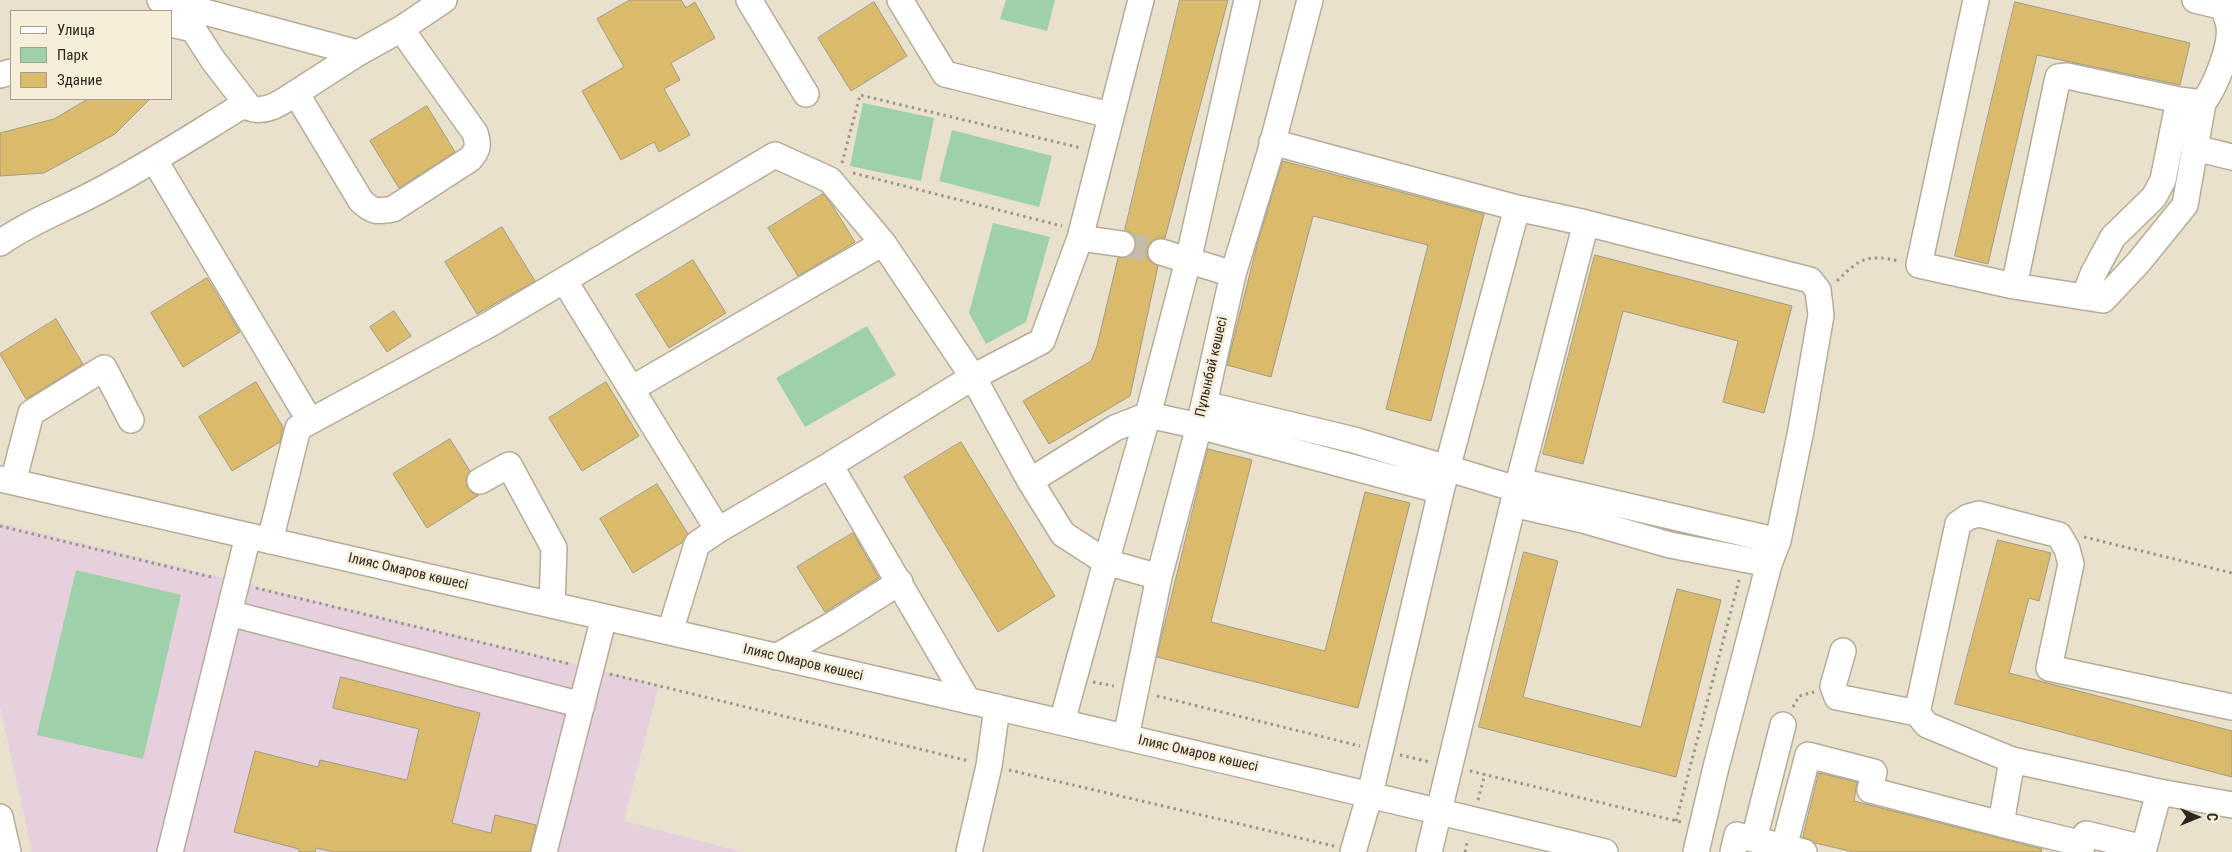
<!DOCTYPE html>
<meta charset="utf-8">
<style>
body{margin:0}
#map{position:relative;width:2232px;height:852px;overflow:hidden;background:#e9e1cc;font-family:"Roboto Condensed",sans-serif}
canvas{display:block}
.legend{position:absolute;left:10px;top:10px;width:162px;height:90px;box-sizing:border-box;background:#f7eed9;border:1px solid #a59f8f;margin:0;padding:6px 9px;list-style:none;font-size:15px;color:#2b2820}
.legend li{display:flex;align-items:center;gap:10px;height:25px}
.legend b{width:25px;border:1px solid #a59f8f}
.north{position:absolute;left:2172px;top:792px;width:50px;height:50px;-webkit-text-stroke:4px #f7eed9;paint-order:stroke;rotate:90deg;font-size:14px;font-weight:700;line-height:20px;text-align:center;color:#2b2820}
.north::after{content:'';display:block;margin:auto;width:18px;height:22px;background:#2b2820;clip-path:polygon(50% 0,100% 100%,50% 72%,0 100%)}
</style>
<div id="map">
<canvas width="2232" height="852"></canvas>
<ul class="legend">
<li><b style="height:6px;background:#fff"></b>Улица</li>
<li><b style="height:14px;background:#9ed0aa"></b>Парк</li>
<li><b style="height:14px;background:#daba6b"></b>Здание</li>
</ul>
<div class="north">С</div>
</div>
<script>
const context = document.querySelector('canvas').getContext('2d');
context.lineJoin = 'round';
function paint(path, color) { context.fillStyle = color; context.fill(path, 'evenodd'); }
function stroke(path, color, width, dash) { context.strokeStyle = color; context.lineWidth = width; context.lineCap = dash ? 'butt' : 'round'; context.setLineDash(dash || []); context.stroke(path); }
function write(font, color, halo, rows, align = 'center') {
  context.font = font + ' "Roboto Condensed",sans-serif'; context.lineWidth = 5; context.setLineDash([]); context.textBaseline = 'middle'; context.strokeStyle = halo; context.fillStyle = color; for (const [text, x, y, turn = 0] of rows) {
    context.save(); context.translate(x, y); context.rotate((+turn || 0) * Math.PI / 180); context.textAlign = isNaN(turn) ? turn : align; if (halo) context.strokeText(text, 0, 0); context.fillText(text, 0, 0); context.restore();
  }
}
paint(new Path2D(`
 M0,523L659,685L624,821L744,852H32L0,707Z`), '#e6d0de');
paint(new Path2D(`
 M1006,0H1055L1047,31L1000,19Z
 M863,103L934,118L921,181L850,166Z
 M952,130L1052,156L1039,207L939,181Z
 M993,223L1050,237L1026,322L986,344L969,313Z
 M867,326L896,375L805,427L776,378Z
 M76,570L181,595L143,759L37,735Z`), '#9ed0aa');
const building = new Path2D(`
 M630,0H681L686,8L695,2L715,38L671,63L680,80L664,89L690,135L659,152L654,142L621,160L582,91L624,67L597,19Z
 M1180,0H1228L1165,238H1158L1152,241L1147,248V256L1150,261L1158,266L1130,396L1049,444L1023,401L1091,361L1097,346L1118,258L1128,257L1134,252L1136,246L1135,238L1131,233L1125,230Z
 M874,2L907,56L851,91L818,38Z
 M2015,2L2190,43L2180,85L2037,55L1988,264L1955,256Z
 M88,99H150L115,134L44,173L0,176V133L54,119Z
 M427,106L455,152L399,188L370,141Z
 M1283,161L1484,214L1431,421L1386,409L1428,245L1313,216L1271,377L1227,365L1258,241Z
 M823,194L832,205L855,242L798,276L768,228Z
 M502,227L535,281L477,314L445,262Z
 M1595,255L1792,306L1764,413L1723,402L1738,341L1623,311L1583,464L1543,454Z
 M693,260L726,313L669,348L636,295Z
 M207,278L240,332L183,367L151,313Z
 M394,311L411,336L387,352L370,327Z
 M56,319L83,364L26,399L0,354Z
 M256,382L283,427L280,442L232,471L199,417Z
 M606,382L639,436L582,471L549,418Z
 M450,439L470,471L466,480L467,487L472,493L479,495L427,528L393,474Z
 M961,442L1055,596L998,632L904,477Z
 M1208,449L1252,460L1211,622L1325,651L1365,492L1410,503L1358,708L1157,657Z
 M657,484L688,534L683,542L633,573L600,519Z
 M853,533L879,578L825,612L797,567Z
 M1998,540L2051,553L2039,601L2029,598L2009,673L2232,731V777L1955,704Z
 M1524,552L1558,561L1523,697L1641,727L1677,589L1721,600L1676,777L1479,727Z
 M341,677L480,713L452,823L491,833L495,815L536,825L530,852H335L316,848L315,852H299V849L234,832L255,751L318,767L320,760L407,780L419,729L333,708Z
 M1819,773L1857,782L1854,801L2042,849L2041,852H1854L1815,843L1803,837Z`);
paint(building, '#daba6b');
stroke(building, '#a29a86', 1);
stroke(new Path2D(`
 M1122,244L1161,252`), '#c3bcaa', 25, [25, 12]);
const minor = new Path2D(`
 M160,0L358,53L401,29L444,0
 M749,0L806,94
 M900,0L945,74L1110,115
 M1976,0L1919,265L2014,286L2058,77L2067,76L2179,100L2203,103C2215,87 2232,46 2229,26C2228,20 2225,13 2224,7L2195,0
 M171,24L193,29L213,60L250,108C267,114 283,101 296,93
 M358,53L296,93L361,201C373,212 377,212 393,209L470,159C478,150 479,145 475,133L401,29
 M0,75L11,72
 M1272,142L1517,208L1586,223L1810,280L1818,290L1821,315L1801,430L1778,541L1769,564L1716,767L1696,852
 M2195,148L2232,157
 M155,161L310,421
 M1080,238L1122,244
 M0,243C28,223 60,211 91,195C144,168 194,135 245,104
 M1161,252L1233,274
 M564,280L718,530
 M2014,286L2103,300L2138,263L2185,205L2203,103
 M2084,297L2093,274L2113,237L2154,197L2163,180L2179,100
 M631,389L883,243L973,377L1030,481L1063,534L1106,562L1062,722
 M1204,404L1354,440L1516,489
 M830,465L968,701
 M0,479C535,602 1071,721 1605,852
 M480,481L509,465L554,548L552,605
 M1030,481L1115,428L1148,415L1199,426L1441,491
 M1519,481L1778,541
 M13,482L31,413L104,368L131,420
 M1513,504L1583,520L1670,545L1769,564
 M270,541L298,428L490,324L775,155L830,180L883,243
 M1159,577L1106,562L1148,415L1188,261L1247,0
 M229,613L582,705
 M670,632L697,544L718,530L830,465L973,377L1042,341L1080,238L1141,0
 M1843,651L1833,686L1837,697L1917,713
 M776,657L837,622L900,582
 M1126,737L1159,577L1199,426L1233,274L1270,153L1310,0
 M2012,760L1927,725L1917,713L1958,524L1968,517L1979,514L2059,535L2067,549L2071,564L2049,668L2232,707
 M2159,792L2232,805
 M0,817L8,852
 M1754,839L1783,725
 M1784,847L1808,755L1874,772L1870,790L2001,824
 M170,852L248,536
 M544,852L604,617
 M969,852L989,766L997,707
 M1353,852L1370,794L1441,491L1517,208
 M1429,852L1513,504L1586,223
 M1733,852L1737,835L1804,852
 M2143,852L2159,792L2012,760L2001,824L2083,844L2086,834L2144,848`);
stroke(minor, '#b5ac98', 28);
stroke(new Path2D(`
 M842,163L860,95L1081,148
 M853,173L1062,226
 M1837,281C1860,258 1867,254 1899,261
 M0,526L215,578
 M2084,537L2232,573
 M256,588L570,664
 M610,674L969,761
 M1093,682L1114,686
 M1157,696L1360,746
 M1793,707L1799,696L1814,692
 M1400,755L1430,762
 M1009,770L1334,846
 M1470,771L1681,822
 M1478,800L1485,774
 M1676,821L1739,580
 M1465,852L1467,843`), '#9c9686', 3, [2.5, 4]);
stroke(minor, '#fff', 25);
write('14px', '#2b2820', '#f7eed9', [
 ["Пұлынбай көшесі",1212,367,-77],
 ["Ілияс Омаров көшесі",408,572,13],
 ["Ілияс Омаров көшесі",803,663,13],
 ["Ілияс Омаров көшесі",1198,754,13]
]);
</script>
